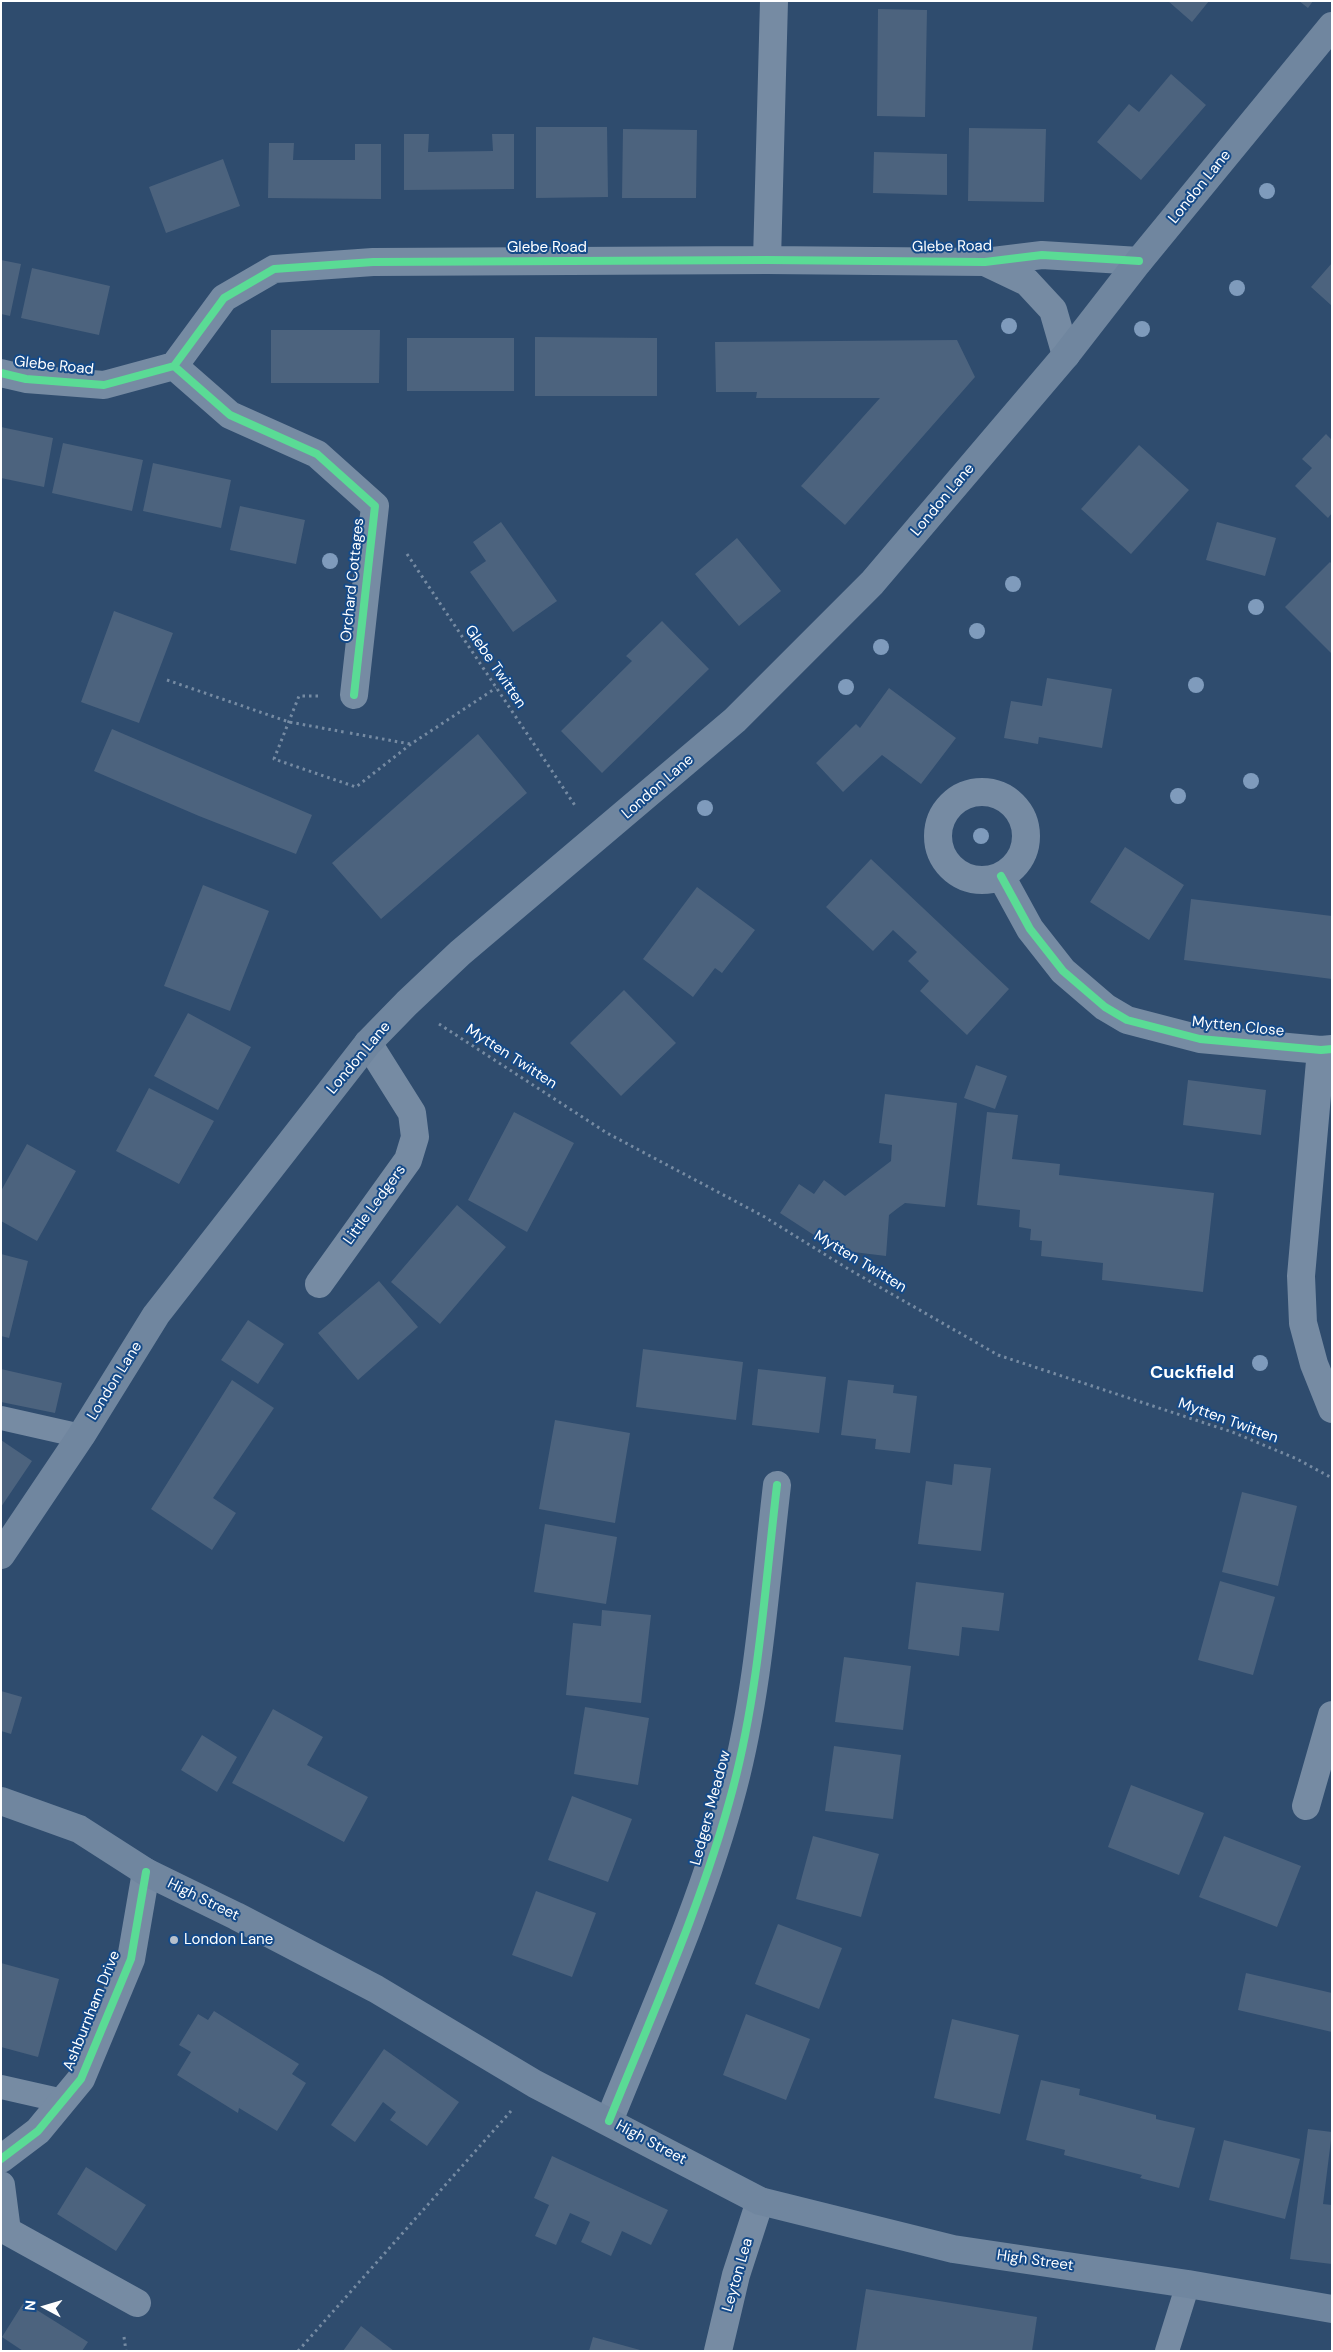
<!DOCTYPE html>
<style>
body{margin:0}
#map{position:relative;width:1333px;height:2352px;overflow:hidden;background:#2f4c6e;font-family:"DM Sans",sans-serif}
canvas{display:block}
.frame{position:absolute;inset:0;border:2px solid #fff;pointer-events:none}
.north{position:absolute;left:20px;top:2282px;width:50px;height:50px;-webkit-text-stroke:4px #154a88;paint-order:stroke;rotate:276deg;font-size:14px;font-weight:700;line-height:20px;text-align:center;color:#fff}
.north::after{content:'';display:block;margin:auto;width:18px;height:22px;background:#fff;clip-path:polygon(50% 0,100% 100%,50% 72%,0 100%)}
</style>
<div id="map">
<canvas width="1333" height="2352"></canvas>
<div class="frame"></div>
<div class="north">N</div>
</div>
<script>
const context = document.querySelector('canvas').getContext('2d');
context.lineJoin = 'round';
function paint(path, color) { context.fillStyle = color; context.fill(path, 'evenodd'); }
function stroke(path, color, width, dash) { context.strokeStyle = color; context.lineWidth = width; context.lineCap = dash ? 'butt' : 'round'; context.setLineDash(dash || []); context.stroke(path); }
function write(font, color, halo, rows, align = 'center') {
  context.font = font + ' "DM Sans",sans-serif'; context.lineWidth = 4; context.setLineDash([]); context.textBaseline = 'middle'; context.strokeStyle = halo; context.fillStyle = color; for (const [text, x, y, turn = 0] of rows) {
    context.save(); context.translate(x, y); context.rotate((+turn || 0) * Math.PI / 180); context.textAlign = isNaN(turn) ? turn : align; if (halo) context.strokeText(text, 0, 0); context.fillText(text, 0, 0); context.restore();
  }
}
paint(new Path2D(`
 M1168,1H1209L1192,22Z
 M1299,1H1313L1308,8Z
 M878,9L927,10L925,117L877,116Z
 M1171,74L1206,105L1141,180L1097,142L1129,104L1139,112Z
 M536,127H607L608,197L536,198Z
 M969,128L1046,129L1044,202L968,201Z
 M623,129L697,130L696,198H622Z
 M404,134H429L428,152L493,151L492,134H514V189L404,190Z
 M269,143H294L293,160H355V144H381V199L268,198Z
 M874,152L947,154V195L873,193Z
 M223,159L240,206L166,233L149,187Z
 M1,260L21,264L10,316L1,314Z
 M1332,263V306L1311,287Z
 M32,268L110,286L99,335L21,318Z
 M271,330H380L379,383H271Z
 M535,337L657,338V396H535Z
 M407,338H514V391H407Z
 M957,340L975,377L845,525L801,486L880,398H756L757,392H716L715,342Z
 M1,427L53,438L44,487L1,478Z
 M1326,434L1332,440V513L1328,518L1295,486L1312,468L1302,459Z
 M63,443L143,460L132,511L52,493Z
 M1139,445L1189,490L1131,554L1081,509Z
 M153,463L231,480L221,528L143,511Z
 M240,506L305,520L296,564L230,550Z
 M501,522L557,601L513,632L470,572L486,561L473,542Z
 M1217,522L1276,538L1265,576L1206,560Z
 M737,538L781,591L739,626L695,574Z
 M1330,562L1332,564V654L1285,607Z
 M114,611L173,633L139,723L81,702Z
 M662,621L709,669L602,773L561,731L632,661L626,656Z
 M1047,678L1112,689L1102,748L1039,737L1038,744L1004,738L1011,701L1042,706Z
 M889,688L956,738L921,784L882,755L843,792L816,763L856,724L860,728Z
 M112,729L312,815L296,854L199,816L94,771Z
 M478,734L527,793L381,919L332,863Z
 M1125,847L1184,885L1149,940L1090,902Z
 M871,859L1009,989L967,1035L920,991L929,981L908,961L917,952L893,930L873,951L826,907Z
 M203,885L269,911L230,1011L164,986Z
 M697,887L755,930L722,973L715,968L693,997L643,959Z
 M1191,899L1332,916V979L1184,960Z
 M624,990L676,1043L621,1096L570,1043Z
 M188,1013L251,1047L218,1110L154,1076Z
 M976,1065L1007,1076L995,1109L964,1098Z
 M1188,1080L1266,1090L1261,1135L1183,1125Z
 M149,1088L214,1121L179,1184L116,1151Z
 M885,1094L957,1103L945,1207L905,1203L898,1208L889,1215L886,1256L837,1250L780,1213L799,1184L814,1194L824,1180L845,1196L891,1161L892,1145L879,1143Z
 M514,1112L574,1143L527,1232L468,1200Z
 M987,1112L1018,1115L1012,1159L1060,1164L1059,1175L1214,1193L1203,1292L1102,1280L1103,1263L1041,1256L1042,1241L1030,1240L1031,1229L1019,1227L1020,1210L977,1205Z
 M27,1144L76,1171L37,1241L1,1221V1191Z
 M457,1205L506,1247L440,1324L391,1282Z
 M1,1254L28,1261L9,1338L1,1336Z
 M379,1281L418,1327L358,1380L318,1333Z
 M248,1320L284,1344L258,1384L221,1360Z
 M643,1349L743,1362L736,1420L636,1407Z
 M1,1369L62,1383L55,1413L1,1402Z
 M758,1369L826,1377L819,1433L752,1425Z
 M232,1380L274,1408L213,1498L236,1513L212,1550L151,1509Z
 M848,1380L894,1385L893,1393L917,1396L910,1453L875,1449L876,1439L841,1435Z
 M555,1420L630,1433L615,1523L539,1509Z
 M1,1440L32,1461L1,1507Z
 M954,1464L991,1468L981,1551L918,1544L926,1481L952,1485Z
 M1242,1492L1297,1506L1278,1586L1222,1572Z
 M545,1524L617,1537L606,1604L534,1592Z
 M1220,1581L1275,1597L1253,1675L1198,1660Z
 M916,1582L1004,1593L999,1631L962,1627L959,1656L908,1649Z
 M602,1610L651,1615L641,1703L566,1695L573,1623L601,1626Z
 M844,1657L911,1666L903,1730L835,1722Z
 M1,1691L22,1697L11,1734L1,1731Z
 M585,1707L649,1718L638,1785L574,1774Z
 M273,1709L323,1737L307,1765L368,1797L344,1842L232,1783Z
 M202,1735L237,1757L217,1792L181,1770Z
 M834,1746L901,1755L893,1819L825,1811Z
 M1131,1785L1204,1813L1179,1875L1108,1847Z
 M572,1796L632,1819L608,1882L548,1860Z
 M813,1836L879,1854L861,1917L796,1899Z
 M1224,1836L1301,1866L1277,1927L1199,1897Z
 M536,1891L596,1913L572,1977L512,1955Z
 M778,1924L842,1948L819,2009L755,1984Z
 M1,1963L59,1979L38,2057L1,2047Z
 M1246,1973L1332,1993V2032L1238,2010Z
 M214,2011L299,2064L292,2074L306,2083L277,2131L239,2108L238,2113L177,2075L191,2052L179,2045L198,2014L208,2020Z
 M746,2014L810,2039L786,2100L723,2075Z
 M952,2019L1019,2035L1000,2114L934,2098Z
 M384,2049L459,2102L427,2146L390,2120L396,2112L383,2102L355,2142L331,2125Z
 M1041,2080L1080,2089L1079,2095L1156,2115V2119L1195,2128L1179,2188L1140,2178L1142,2175L1064,2155L1065,2150L1026,2140Z
 M1308,2129L1332,2132L1323,2204L1332,2205V2264L1290,2259Z
 M1224,2140L1300,2159L1285,2219L1209,2200Z
 M552,2156L668,2210L651,2245L622,2231L611,2256L581,2242L590,2222L570,2213L556,2245L535,2236L549,2205L534,2198Z
 M86,2167L146,2205L116,2251L57,2214Z
 M866,2289L1037,2317L1032,2351H856Z
 M24,2302L88,2342L82,2351H23L2,2337Z
 M361,2326L394,2351H343Z
 M593,2337L640,2350V2351H589Z`), '#4c637e');
stroke(new Path2D(`
 M407,554L576,807
 M167,680L289,722L344,732
 M318,696H299L274,759L356,787L411,744L496,688
 M350,733L410,744
 M439,1024L607,1133L763,1216L850,1270L998,1355L1232,1432L1297,1459L1332,1478
 M124,2337L126,2351
 M298,2351L511,2111`), '#768ba3', 3, [2.5, 4]);
stroke(new Path2D(`
 M1,1418L81,1436
 M1,2087L63,2101
 M1167,2351L1188,2284`), '#768ba3', 24);
stroke(new Path2D(`
 M767,260L774,1
 M985,262L1027,282L1053,310L1066,355
 M174,366L230,415L317,454L375,506L354,695
 M1,373L26,379L104,385L174,366L224,298L274,269L373,262L767,260L985,262L1042,255L1139,261
 M938 836a44 44 0 1 1 88 0a44 44 0 1 1-88 0Z
 M1001,876L1030,929L1063,971L1105,1007L1127,1020L1200,1039L1321,1050L1332,1049
 M1321,1050L1301,1276L1303,1323L1314,1364L1332,1409
 M319,1284L408,1160L415,1137L412,1113L368,1043
 M1306,1806L1332,1715
 M609,2121C653,2012 703,1902 733,1788C759,1689 765,1586 777,1485
 M1,2159L38,2131L81,2079L131,1959L146,1872
 M1,2185L7,2231L137,2303
 M718,2351L736,2275L760,2201`), '#768ba3', 28);
stroke(new Path2D(`
 M1,1555L81,1436L156,1315L368,1043L407,1003L460,953L735,720L872,583L1066,355L1139,261L1332,26
 M1,1801L79,1829L146,1872L236,1916L376,1989L535,2084L760,2201L953,2249L1188,2284L1332,2309`), '#70869f', 28);
stroke(new Path2D(`
 M174,366L230,415L317,454L375,506L354,695
 M1,373L26,379L104,385L174,366L224,298L274,269L373,262L767,260L985,262L1042,255L1139,261
 M1001,876L1030,929L1063,971L1105,1007L1127,1020L1200,1039L1321,1050L1332,1049
 M609,2121C653,2012 703,1902 733,1788C759,1689 765,1586 777,1485
 M1,2159L38,2131L81,2079L131,1959L146,1872`), '#5adb95', 8);
context.fillStyle = '#7f9bbc';
for (const [x, y] of [
 [1267,191],
 [1237,288],
 [1009,326],
 [1142,329],
 [330,561],
 [1013,584],
 [1256,607],
 [977,631],
 [881,647],
 [1196,685],
 [846,687],
 [1251,781],
 [1178,796],
 [705,808],
 [981,836],
 [1260,1363]
]) { context.beginPath(); context.arc(x, y, 8, 0, 2 * Math.PI); context.fill(); }
for (const [x, y, r, color] of [
 [174,1940,5,"#b6c0cc"]
]) { const dot = new Path2D(); dot.arc(x, y, r, 0, 2 * Math.PI); context.fillStyle = color; context.fill(dot); stroke(dot, '#154a88', 2); }
write('15px', '#fff', '#154a88', [
 ["London Lane",1200,187,-51],
 ["Glebe Road",952,247,-1],
 ["Glebe Road",547,248],
 ["Glebe Road",54,366,6],
 ["London Lane",943,500,-50],
 ["Orchard Cottages",353,580,-84],
 ["Glebe Twitten",495,667,56],
 ["London Lane",658,787,-41],
 ["Mytten Close",1238,1027,6],
 ["Mytten Twitten",511,1057,33],
 ["London Lane",359,1058,-50],
 ["Little Ledgers",375,1205,-54],
 ["Mytten Twitten",860,1262,31],
 ["London Lane",115,1381,-58],
 ["Mytten Twitten",1228,1421,20],
 ["Ledgers Meadow",711,1808,-75],
 ["High Street",203,1900,26],
 ["Ashburnham Drive",92,2011,-68],
 ["High Street",651,2143,28],
 ["High Street",1035,2261,8],
 ["Leyton Lea",738,2275,-74]
]);
write('15px', '#fff', '#154a88', [
 ["London Lane",184,1940]
], 'left');
write('bold 18px', '#fff', '#154a88', [
 ["Cuckfield",1192,1373]
]);
</script>
